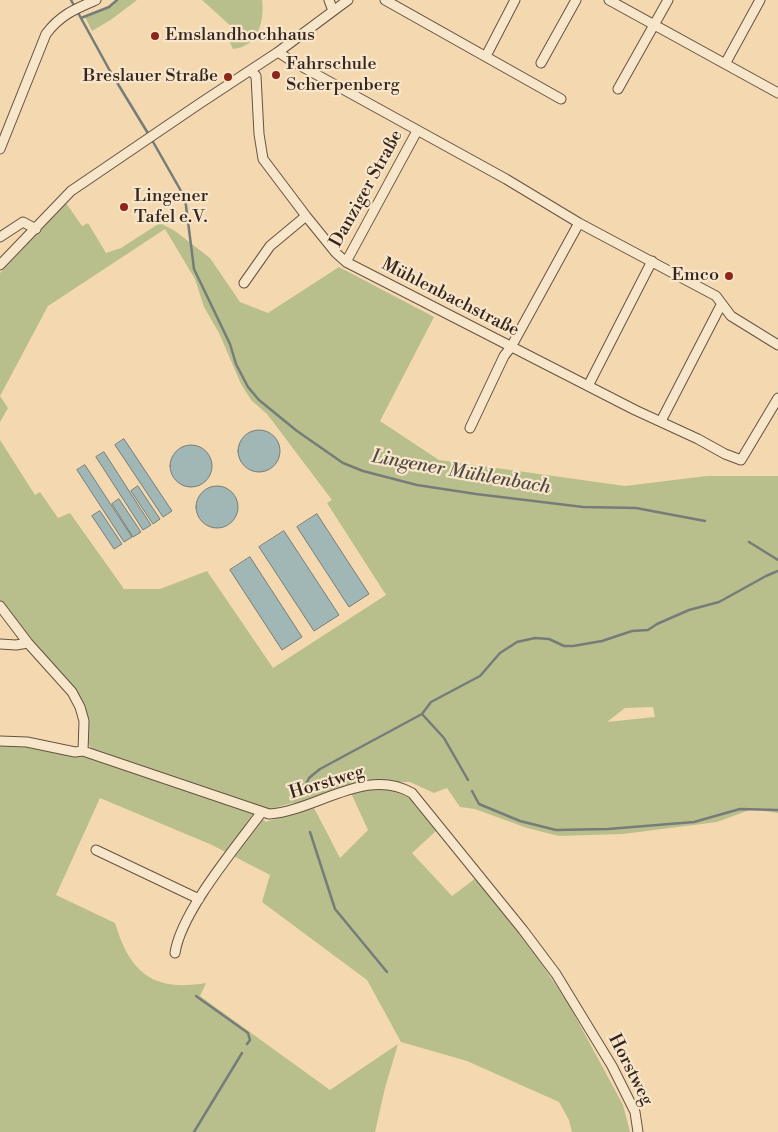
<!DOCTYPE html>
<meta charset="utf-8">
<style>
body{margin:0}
canvas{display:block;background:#f4d8af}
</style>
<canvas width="778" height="1132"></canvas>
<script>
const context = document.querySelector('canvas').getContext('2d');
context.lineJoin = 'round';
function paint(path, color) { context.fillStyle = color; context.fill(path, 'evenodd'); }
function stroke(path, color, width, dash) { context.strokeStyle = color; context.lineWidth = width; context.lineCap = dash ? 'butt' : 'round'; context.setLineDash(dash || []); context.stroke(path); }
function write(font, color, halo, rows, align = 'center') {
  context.font = font + ' "Libre Bodoni",serif'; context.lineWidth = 4.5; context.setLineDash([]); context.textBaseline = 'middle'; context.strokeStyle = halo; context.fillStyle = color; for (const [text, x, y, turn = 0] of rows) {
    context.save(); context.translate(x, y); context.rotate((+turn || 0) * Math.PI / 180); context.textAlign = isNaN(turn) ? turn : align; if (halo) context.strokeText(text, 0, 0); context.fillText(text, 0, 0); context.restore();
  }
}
paint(new Path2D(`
 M117,0H137L112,19L92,31L85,17L109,8Z
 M202,0H262C264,15 261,39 244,46C241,48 236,48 233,49L228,38L233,28Z
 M66,203L82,226L88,223L106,253L121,248L160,223L175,231L210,258L240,302L268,313L339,267L434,317L380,421L439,460L625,486L707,476H778V813L752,809L717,822L623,834L559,836L527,828L475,809L460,807L447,788L434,793L410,782H393L391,790L409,798L436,831L412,853L452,896L476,878L535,954L568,1003L623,1105L630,1132H572L569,1120L559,1102L467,1061L401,1042L367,980L262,902L270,875L212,845L100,798L56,895L115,923C130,973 153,992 206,983L200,996L330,1090L398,1044L385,1088L375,1132H0V744L25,745L91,757L259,815L266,822L312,806L292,803L267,810L94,751L88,744L87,712L74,690L0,608V440L35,495L40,492L58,518L70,513L124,589H160L207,571L273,668L386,595L327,503L332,500L267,414L251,400L241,384L219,333L204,307L195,279L165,229L48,306L0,396L8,408L0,422V273ZM653,707L655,717L607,722L625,708ZM351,793L368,830L340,858L313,806Z`), '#b8bf8d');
const water = new Path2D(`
 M238 451a21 21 0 1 1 42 0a21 21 0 1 1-42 0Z
 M124,439L172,511L163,517L115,445Z
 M170 466a21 21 0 1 1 42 0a21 21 0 1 1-42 0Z
 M104,452L151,525L143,530L96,457Z
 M85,465L132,537L124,542L77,470Z
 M196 507a21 21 0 1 1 42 0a21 21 0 1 1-42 0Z
 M138,486L160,519L153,524L131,491Z
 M119,499L141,532L133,537L112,504Z
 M100,511L122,544L114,549L92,516Z
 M317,514L369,594L349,607L297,527Z
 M284,531L339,615L314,631L259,547Z
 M250,557L302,637L282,650L230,570Z`);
paint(water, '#a1b7b6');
stroke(water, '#767d79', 1);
stroke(new Path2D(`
 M71,0L110,71L149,135
 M81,18L109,7L117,0
 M152,140L185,198L194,269L230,344L236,364L248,387L259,400L297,431L343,463L363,471L417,485L476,494L583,507L636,508L705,521
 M749,542L778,560
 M422,714L444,738L468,780
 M303,791L309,778L320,769L422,714L431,702L480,676L500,653L517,642L535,638L549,639L564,646H573L602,641L632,631L648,630L657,624L689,610L719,602L766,576L778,571
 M472,791L479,804L520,821L556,830L608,829L694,822L740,809L778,810
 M310,832L335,909L387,972
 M196,996L248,1033L250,1040L247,1044
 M194,1132L242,1053`), '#767d79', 2.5);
const minor = new Path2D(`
 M329,0L333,11
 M385,0L561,99
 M609,0L778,93
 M278,52L290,60L506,179L579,223L716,296L731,316L778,345
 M486,56L515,0
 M541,63L576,0
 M725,64L760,0
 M251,71L256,76L259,134L263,159L306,216L336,253L346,262L635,410L698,439L725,454L741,460L778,398
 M618,89L668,0
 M0,149L46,34C60,15 75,9 96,0
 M0,237L23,222L36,229
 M346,262L417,131
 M0,265L71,191L199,104L278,52L348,0
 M244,283L270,246L306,216
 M588,386L652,261
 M661,421L721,305
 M470,428L504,356L511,347L579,223
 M0,606L28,643L72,692L80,707L84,721L83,751
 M0,644L16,645L28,643
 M0,741L27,742L75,752L83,751L269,814C316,811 366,766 412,793L523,930L556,974L612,1066L635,1112L638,1132
 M96,850L199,899
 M175,953C181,912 236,847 261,813`);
stroke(minor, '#655242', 11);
stroke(minor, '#f8e6cb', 9);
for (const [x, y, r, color] of [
 [155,36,5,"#8f2418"],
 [276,75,5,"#8f2418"],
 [228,77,5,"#8f2418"],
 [124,207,5,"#8f2418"],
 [729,276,5,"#8f2418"]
]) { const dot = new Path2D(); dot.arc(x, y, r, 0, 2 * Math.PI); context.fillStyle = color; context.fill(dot); stroke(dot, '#f8e6cb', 2); }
write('18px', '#35251e', '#f8e6cb', [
 ["Emslandhochhaus",165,36],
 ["Fahrschule",286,65],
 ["Scherpenberg",286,86],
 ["Breslauer Straße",218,77,"right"],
 ["Lingener",134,197],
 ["Tafel e.V.",134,218],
 ["Emco",719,276,"right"]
], 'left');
write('18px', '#35251e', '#f8e6cb', [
 ["Danziger Straße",367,189,-61],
 ["Mühlenbachstraße",450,298,27],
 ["Horstweg",327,783,-17],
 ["Horstweg",630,1070,63]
]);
write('italic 19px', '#504a44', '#f8e6cb', [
 ["Lingener Mühlenbach",461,473,10]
]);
</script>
